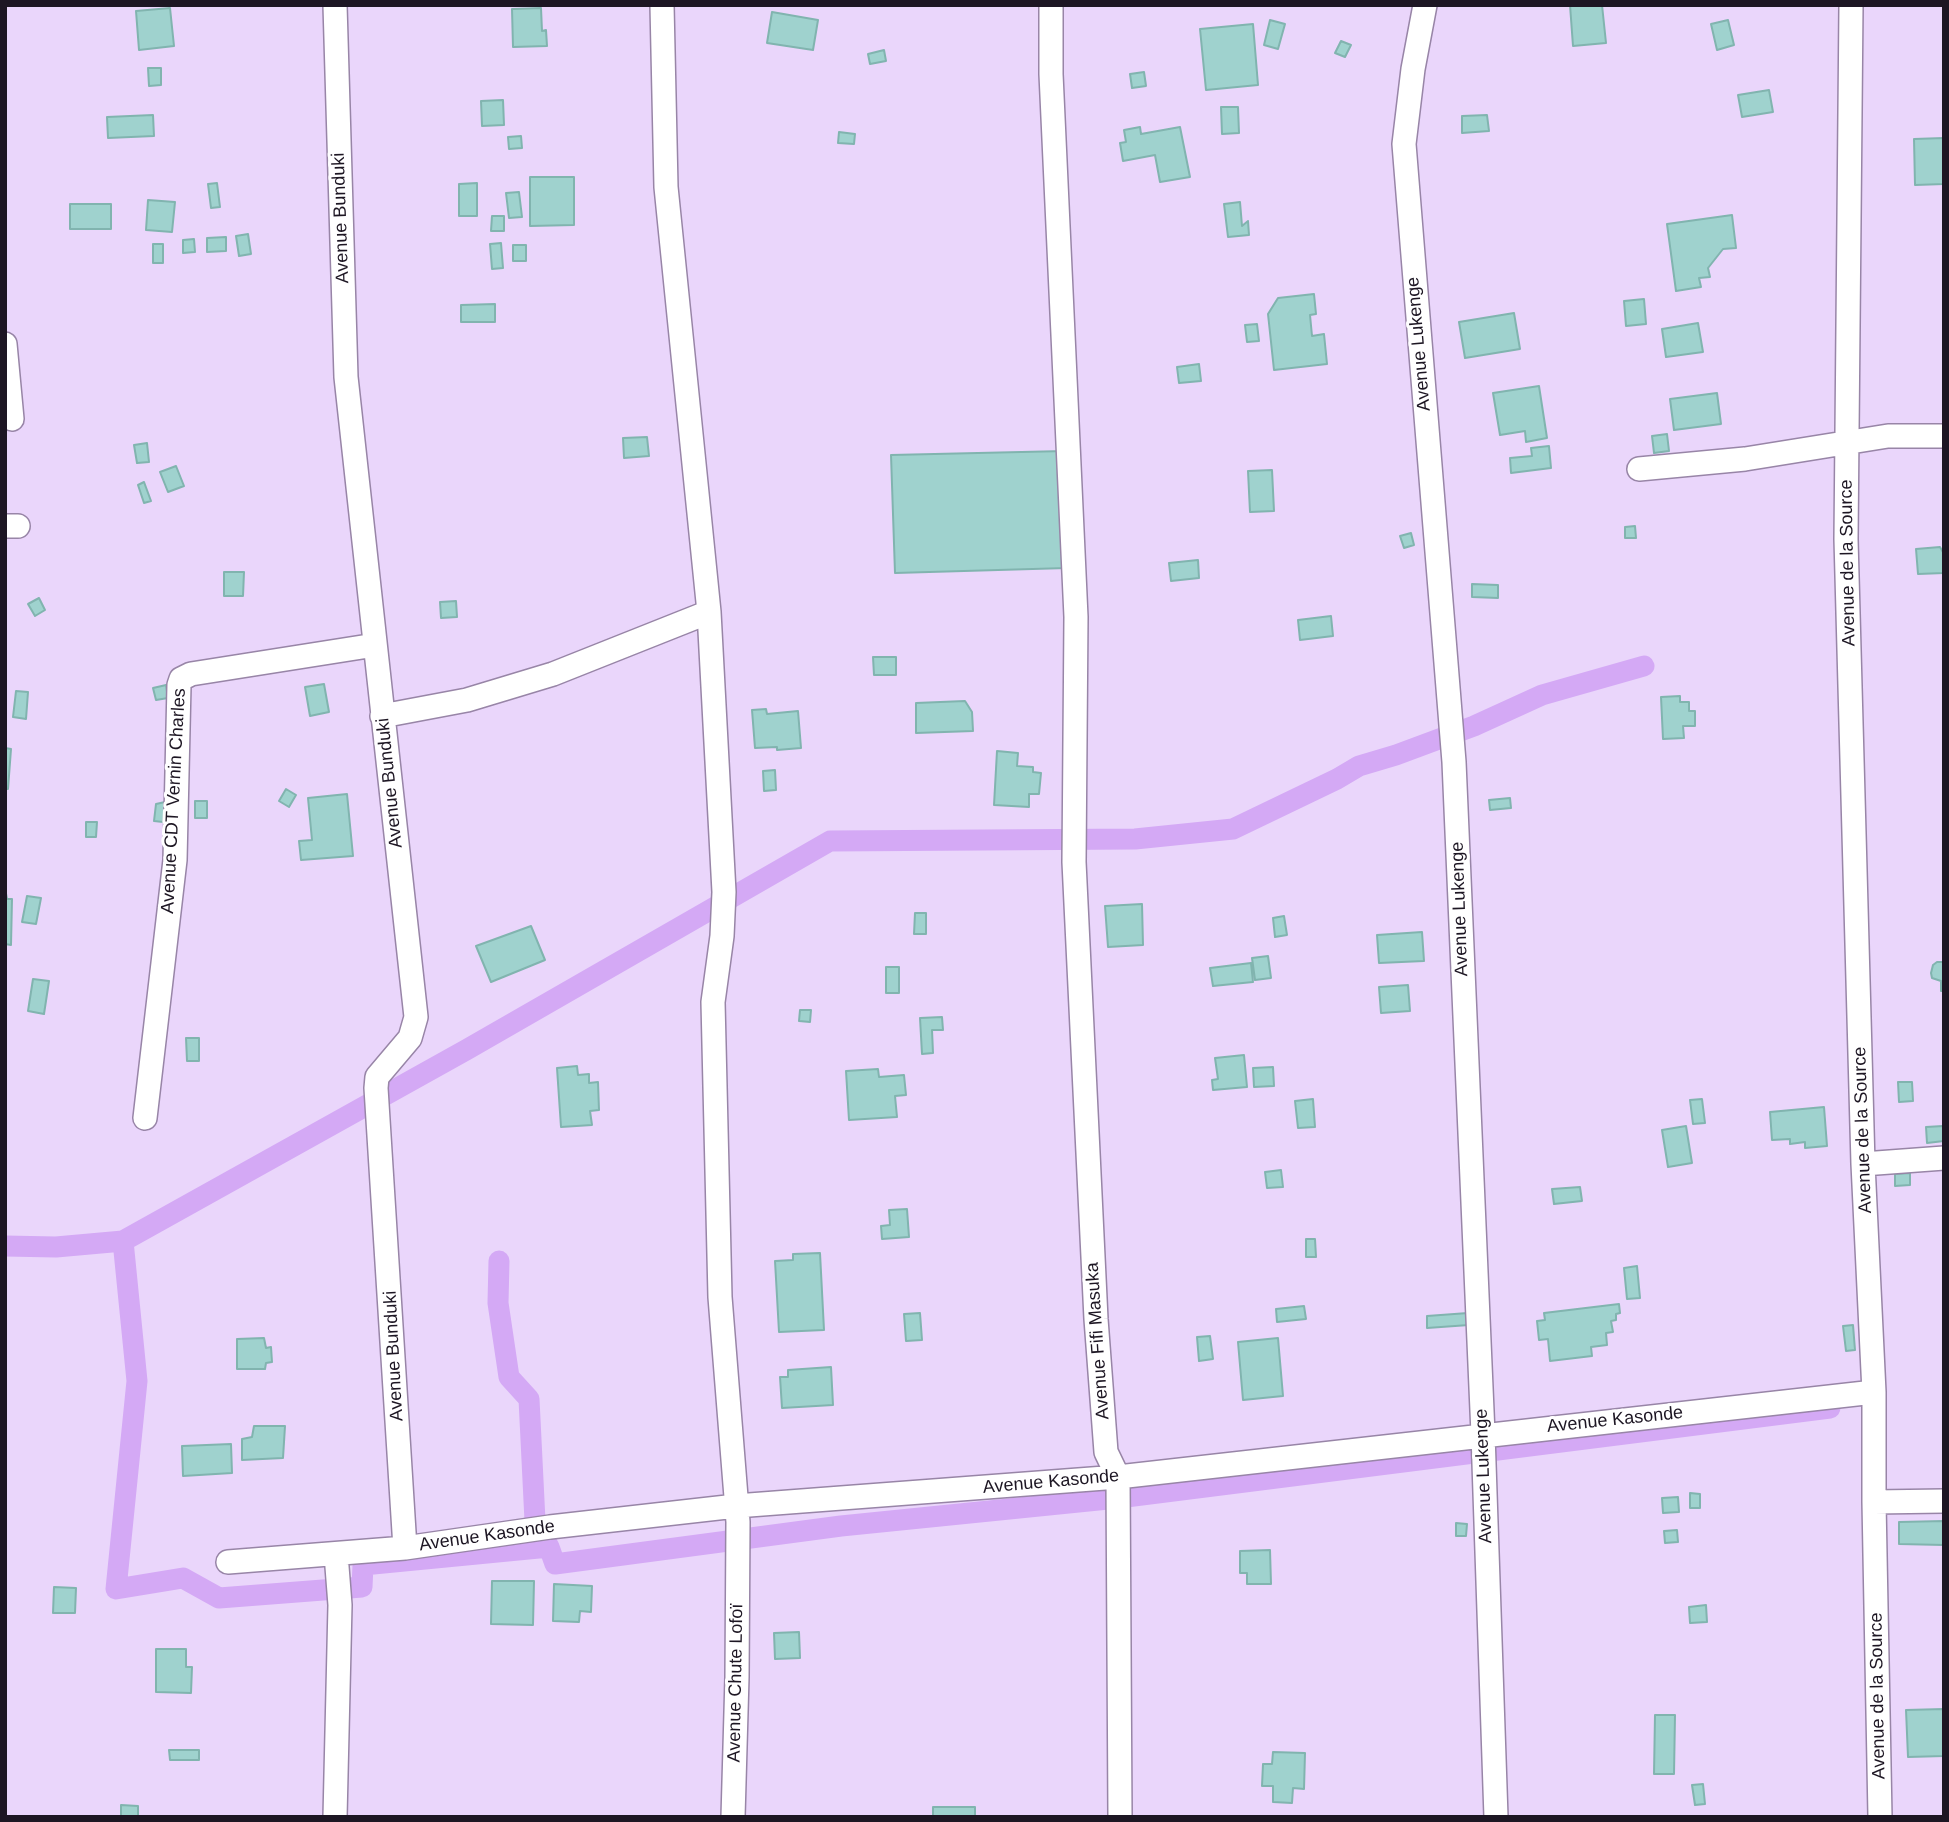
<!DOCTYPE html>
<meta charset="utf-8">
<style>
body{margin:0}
#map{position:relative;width:1949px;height:1822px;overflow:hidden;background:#ead6fb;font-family:Helvetica,sans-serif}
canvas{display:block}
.frame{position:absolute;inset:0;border:7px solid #1d1623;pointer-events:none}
</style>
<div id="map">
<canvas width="1949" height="1822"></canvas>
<div class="frame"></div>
</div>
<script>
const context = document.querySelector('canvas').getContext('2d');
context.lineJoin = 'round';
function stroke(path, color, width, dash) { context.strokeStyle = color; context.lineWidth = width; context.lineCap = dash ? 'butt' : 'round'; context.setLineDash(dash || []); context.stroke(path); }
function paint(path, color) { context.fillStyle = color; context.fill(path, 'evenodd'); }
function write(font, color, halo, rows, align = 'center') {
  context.font = font + ' Helvetica,sans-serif'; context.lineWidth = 6; context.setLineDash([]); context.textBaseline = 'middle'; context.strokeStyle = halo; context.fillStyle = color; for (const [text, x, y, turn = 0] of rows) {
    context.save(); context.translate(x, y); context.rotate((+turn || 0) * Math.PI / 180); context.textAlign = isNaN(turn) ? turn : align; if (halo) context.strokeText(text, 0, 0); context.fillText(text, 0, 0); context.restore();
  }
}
stroke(new Path2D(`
 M123,1241L137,1381L116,1589L183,1578L219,1598L362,1587L363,1565L549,1547L555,1564L841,1526L1118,1498L1830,1408
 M5,1246L56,1247L123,1241L466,1050L830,841L1135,839L1233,829L1337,779L1359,766L1396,755L1474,726L1542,695L1644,666
 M499,1261L498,1303L509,1377L529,1399L535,1521L547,1542`), '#d4a9f5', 21);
const building = new Path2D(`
 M1570,5H1602L1606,43L1573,46Z
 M170,8L174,46L139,50L136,11Z
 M541,8L542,31L546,30L547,46L513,47L512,9Z
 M772,12L818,20L813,50L767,43Z
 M1270,20L1285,24L1278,49L1264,45Z
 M1728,20L1734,45L1717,50L1711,24Z
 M1253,24L1258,85L1206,90L1200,29Z
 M1341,41L1351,45L1345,57L1335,53Z
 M884,50L886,61L870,64L868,54Z
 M148,68H161V85L149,86Z
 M1144,72L1146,86L1132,88L1130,74Z
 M1769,90L1773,112L1742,117L1738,95Z
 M503,100L504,125L482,126L481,101Z
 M1221,107H1238L1239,133L1222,134Z
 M153,115L154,136L108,138L107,117Z
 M1487,115L1489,131L1462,133V116Z
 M1140,127L1141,134L1180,127L1190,177L1160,182L1155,155L1123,161L1120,143L1126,142L1124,130Z
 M839,132L855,134L854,144L838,143Z
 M521,136L522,148L509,149L508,137Z
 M1944,138V184L1915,185L1914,139Z
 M530,177H574V225L530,226Z
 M217,183L220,207L211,208L208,184Z
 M477,183V216H459V184Z
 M519,192L522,217L509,218L506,193Z
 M148,200L175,202L172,232L146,230Z
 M1240,202L1242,226L1248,221L1249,235L1228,237L1224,204Z
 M70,204H111V229H70Z
 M1732,215L1736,248L1723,249L1708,268L1710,277L1699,278L1701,287L1676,291L1667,224Z
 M492,216H504V231H491Z
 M248,234L251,254L239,256L236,236Z
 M226,237V251L207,252V238Z
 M194,239L195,252L183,253V240Z
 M501,243L503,268L492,269L490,244Z
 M153,244H163V263H153Z
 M513,245H526V261H513Z
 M1314,294L1316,314L1310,315L1312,336L1324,334L1327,364L1274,370L1268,314L1278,298Z
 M1644,299L1646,324L1626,326L1624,301Z
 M495,304V322H461V305Z
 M1514,313L1520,349L1465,358L1459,322Z
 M1698,323L1703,352L1666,357L1662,329Z
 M1257,324L1259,341L1247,342L1245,325Z
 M1199,364L1201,381L1179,383L1177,367Z
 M1539,386L1547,438L1526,442L1525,431L1500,435L1493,393Z
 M1717,393L1721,424L1674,430L1670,399Z
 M1667,434L1669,451L1654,453L1652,436Z
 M647,437L649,456L624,458L623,438Z
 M147,443L149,462L137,463L134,445Z
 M1549,446L1551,468L1511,473L1510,458L1532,456L1531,448Z
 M1065,451L1067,568L895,573L891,455Z
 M176,466L184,486L168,492L160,472Z
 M1272,470L1274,511L1250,512L1248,471Z
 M144,482L151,501L144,503L138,485Z
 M1635,526L1636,538H1625V527Z
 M1411,533L1414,545L1404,548L1400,536Z
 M1940,547L1944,554V573L1918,574L1916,549Z
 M1198,560L1199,578L1171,581L1169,563Z
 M224,572H244L243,596H224Z
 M1472,584L1498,585V598L1472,597Z
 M39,598L45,610L35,616L28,604Z
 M456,601L457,617L441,618L440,602Z
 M1331,616L1333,636L1300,640L1298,620Z
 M873,657H896V675H874Z
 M324,684L329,712L310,716L305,687Z
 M166,685L168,698L156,700L153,688Z
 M16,691L28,692L26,719L13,717Z
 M1680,696V702H1689V711H1695V726H1683L1684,738L1663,739L1661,697Z
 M965,701L972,712L973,731L916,733V703Z
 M766,709L767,714L798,711L801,748L777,750V747L755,748L752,710Z
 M5,748L11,749L8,789H5Z
 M997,751L1018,753L1017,766L1033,767V772L1041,773L1039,794H1029V807L994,805Z
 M775,770L776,790L764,791L763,771Z
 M286,789L296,795L289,807L279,801Z
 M347,794L353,856L301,860L299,841L312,840L308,798Z
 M1510,798L1511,808L1490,810L1489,800Z
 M195,801H207V818H195Z
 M165,802L163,822L154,821L156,804Z
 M86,822H97L96,837H86Z
 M5,888L7,899H12L11,945L5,944Z
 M27,896L41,898L36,924L22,922Z
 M1142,904L1143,945L1108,947L1105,906Z
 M915,913H926V934H914Z
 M1284,916L1287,935L1275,937L1273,918Z
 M531,926L545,960L491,982L476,946Z
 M1422,932L1424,961L1379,963L1377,935Z
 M1268,956L1271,978L1255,980L1252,958Z
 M1937,962H1944V991H1941V981L1932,978L1931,973L1933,965Z
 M1251,963L1253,982L1213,986L1210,968Z
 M886,967H899V993H886Z
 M33,979L49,981L44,1014L28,1011Z
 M1408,985L1410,1011L1381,1013L1379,987Z
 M800,1010H811L810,1022L799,1021Z
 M942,1017L943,1030H932L933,1053L922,1054L920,1018Z
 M186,1038H199V1061H187Z
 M1244,1055L1247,1087L1213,1090L1212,1080L1218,1079L1215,1058Z
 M577,1066L578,1075L589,1074V1083L598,1082L599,1110L590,1111L592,1125L561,1127L557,1068Z
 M1273,1067L1274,1086L1254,1087L1253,1068Z
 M878,1069L879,1077L904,1075L906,1095L895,1096L897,1117L849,1120L846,1071Z
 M1898,1082H1912L1913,1101L1899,1102Z
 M1313,1099L1315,1127L1298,1128L1295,1101Z
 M1702,1099L1705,1123L1693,1124L1690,1100Z
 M1824,1107L1827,1146L1805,1148V1142L1790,1144V1139L1772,1140L1770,1112Z
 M1686,1126L1692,1163L1668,1167L1662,1130Z
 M1943,1126L1944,1141L1927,1143L1926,1127Z
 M1281,1170L1283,1187L1267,1188L1265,1172Z
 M1910,1173V1185L1895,1186V1174Z
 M1580,1187L1582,1201L1554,1204L1552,1189Z
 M907,1209L909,1237L882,1239L881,1226L890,1225L889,1210Z
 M1306,1239H1315L1316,1257H1306Z
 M820,1253L824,1330L779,1332L775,1261L793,1260V1254Z
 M1637,1266L1640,1298L1627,1299L1624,1268Z
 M1619,1304L1620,1313L1616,1314V1320L1611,1321L1613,1332L1606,1333L1607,1345L1591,1347L1592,1356L1550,1361L1548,1339L1539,1340L1537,1321L1545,1320L1544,1313Z
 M1304,1306L1306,1319L1277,1322L1276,1309Z
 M920,1313L922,1340L906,1341L904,1314Z
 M1468,1313L1469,1325L1427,1328V1316Z
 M1853,1325L1855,1350L1846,1351L1843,1326Z
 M1210,1336L1213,1359L1199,1361L1197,1337Z
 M264,1338L266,1348L271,1347L272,1362L266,1363L265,1369H237V1339Z
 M1278,1338L1283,1396L1243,1400L1238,1342Z
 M831,1367L833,1405L782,1408L780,1377H788V1370Z
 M254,1426H285L283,1458L242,1460V1439L252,1437Z
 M231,1444L232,1473L183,1476L182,1446Z
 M1690,1493L1700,1494V1508H1690Z
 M1678,1497L1679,1512L1663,1513L1662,1498Z
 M1944,1521V1545L1899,1544V1522Z
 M1456,1523L1467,1524L1466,1536H1456Z
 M1677,1530L1678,1542L1665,1543L1664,1531Z
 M1270,1550L1271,1584H1247V1573H1240V1551Z
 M492,1581H534L533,1625L491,1624Z
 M554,1584L592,1586L591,1612L580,1611L579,1622L553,1621Z
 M54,1587L76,1588L75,1613H53Z
 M1706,1605L1707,1622L1690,1623L1689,1607Z
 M799,1632L800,1658L775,1659L774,1633Z
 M156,1649H186V1667H192L191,1693L156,1692Z
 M1944,1709V1756L1908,1757L1906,1710Z
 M1655,1715H1675L1674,1774H1654Z
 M169,1750H199V1760H170Z
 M1273,1752L1305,1753L1304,1789L1293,1788L1292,1803L1273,1802V1786H1262L1263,1764H1272Z
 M1703,1784L1705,1804L1695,1805L1692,1785Z
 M121,1805L138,1806V1817H121Z
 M933,1807H975V1817H933Z`);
paint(building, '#9fd2ce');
stroke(building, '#81b4af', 2);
const minor = new Path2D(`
 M335,5L346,377L416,1017L410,1038L377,1077L376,1088L405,1548
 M662,5L666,187L709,612L724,892L722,936L713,1002L720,1297L738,1522L737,1677L733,1817
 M1051,5V74L1076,617L1074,862L1096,1319L1106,1452L1118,1477L1120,1817
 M1425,5L1413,69L1404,144L1454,762L1483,1434L1496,1817
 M1851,5L1846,539L1863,1164L1874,1392V1502L1880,1817
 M5,344L12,419
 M1639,469L1745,459L1888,436H1944
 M5,526H18
 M382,716L467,700L553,674L709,612
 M145,1118L175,860L179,685L181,679L191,674L375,645
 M1863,1164L1944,1158
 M1874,1502L1944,1501
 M228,1562L405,1548L550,1527L736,1506L1118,1477L1874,1392
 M335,1817L340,1605L336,1554`);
stroke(minor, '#9885a7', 26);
stroke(minor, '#fff', 23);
write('18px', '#1d1623', '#fff', [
 ["Avenue Bunduki",341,218,-92],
 ["Avenue Lukenge",1419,344,-95],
 ["Avenue de la Source",1848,563,-91],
 ["Avenue Bunduki",390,783,-96],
 ["Avenue CDT Vernin Charles",174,801,-87],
 ["Avenue Lukenge",1460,909,-92],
 ["Avenue de la Source",1863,1130,-92],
 ["Avenue Fifi Masuka",1098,1341,-94],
 ["Avenue Bunduki",394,1356,-93],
 ["Avenue Kasonde",1615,1420,-6],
 ["Avenue Lukenge",1484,1476,-92],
 ["Avenue Kasonde",1051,1482,-5],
 ["Avenue Kasonde",487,1536,-8],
 ["Avenue Chute Lofoï",736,1683,-89],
 ["Avenue de la Source",1878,1696,-91]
]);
</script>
